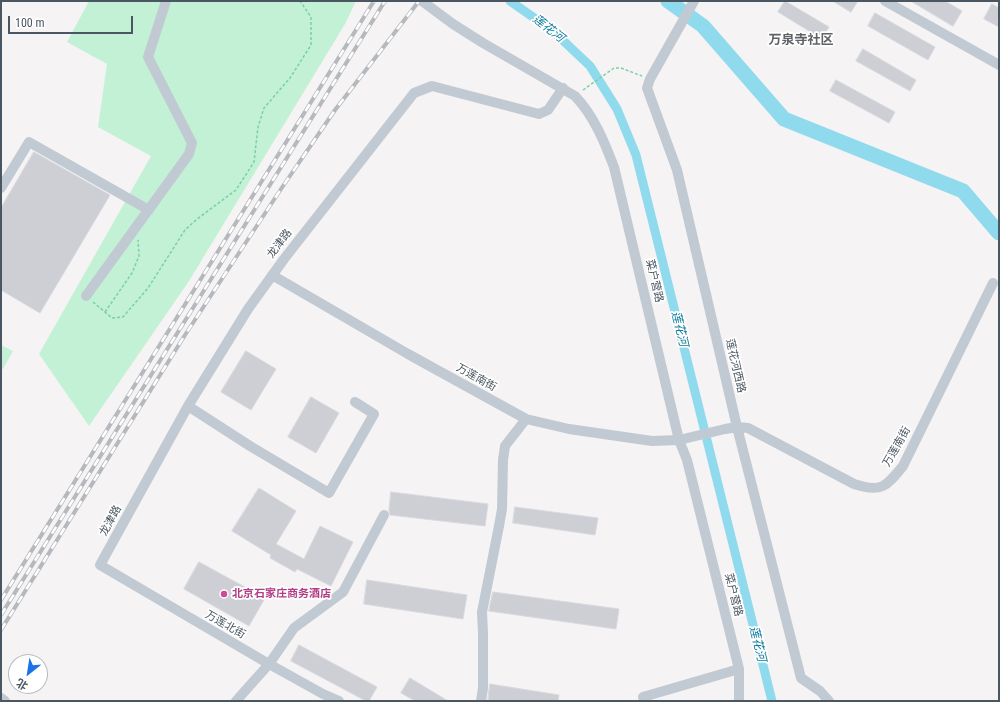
<!DOCTYPE html>
<meta charset="utf-8">
<style>
body{margin:0}
#map{position:relative;width:1000px;height:702px;overflow:hidden;background:#f5f3f3;font-family:"Roboto Condensed","Noto Sans SC",sans-serif}
canvas{display:block}
.frame{position:absolute;inset:0;border:2px solid #4a5661;pointer-events:none}
.north{position:absolute;left:8px;top:654px;width:40px;height:40px;box-sizing:border-box;background:#fff;border:1px solid #b7bbc0;border-radius:50%;rotate:210deg;font-size:11px;font-weight:700;line-height:16px;text-align:center;color:#4a5661}
.north::after{content:'';display:block;margin:auto;width:14px;height:18px;background:#1a73e8;clip-path:polygon(50% 0,100% 100%,50% 72%,0 100%)}
.scale{position:absolute;left:8px;top:16px;width:125px;height:18px;box-sizing:border-box;border:2px solid #4a5661;border-top:0;padding-left:5px;font-size:12px;line-height:14px;white-space:nowrap;color:#4a5661;-webkit-text-stroke:3px #fff;paint-order:stroke}
</style>
<div id="map">
<canvas width="1000" height="702"></canvas>
<div class="frame"></div>
<div class="north">北</div>
<div class="scale">100 m</div>
</div>
<script>
const context = document.querySelector('canvas').getContext('2d');
context.lineJoin = 'round';
function paint(path, color) { context.fillStyle = color; context.fill(path, 'evenodd'); }
function stroke(path, color, width, dash) { context.strokeStyle = color; context.lineWidth = width; context.lineCap = dash ? 'butt' : 'round'; context.setLineDash(dash || []); context.stroke(path); }
function write(font, color, halo, rows, align = 'center') {
  context.font = font + ' "Roboto Condensed","Noto Sans SC",sans-serif'; context.lineWidth = 3.5; context.setLineDash([]); context.textBaseline = 'middle'; context.strokeStyle = halo; context.fillStyle = color; for (const [text, x, y, turn = 0] of rows) {
    context.save(); context.translate(x, y); context.rotate((+turn || 0) * Math.PI / 180); context.textAlign = isNaN(turn) ? turn : align; if (halo) context.strokeText(text, 0, 0); context.fillText(text, 0, 0); context.restore();
  }
}
paint(new Path2D(`
 M89,1H356L345,24L189,281L89,426L39,354L151,156L98,127L107,64L67,42Z
 M1,345L13,351L3,369L1,368Z`), '#c3f1d5');
stroke(new Path2D(`
 M510,1L553,31L590,66L617,109L636,155L772,701`), '#90daee', 9);
stroke(new Path2D(`
 M668,1L703,26L784,119L963,191L999,233`), '#90daee', 15);
const building = new Path2D(`
 M785,1L829,27L822,39L778,12Z
 M833,1H858L851,12Z
 M911,1H945L962,11L953,26Z
 M992,4L999,8V27L984,19Z
 M875,13L935,47L928,60L868,26Z
 M863,49L916,80L910,91L856,61Z
 M836,80L895,112L889,123L830,91Z
 M34,152L110,195L40,313L1,290V208Z
 M246,351L276,369L251,410L221,392Z
 M311,397L339,413L316,453L288,437Z
 M259,488L296,511L276,544L304,559L320,526L353,542L331,586L297,569L295,572L270,558L271,555L232,531Z
 M391,492L488,504L485,526L390,515L389,511Z
 M515,507L598,518L595,535L513,523Z
 M199,562L265,598L249,626L184,589Z
 M367,580L467,595L463,619L364,604Z
 M493,592L619,609L616,629L489,611Z
 M299,645L377,687L369,701H366L291,661Z
 M410,678L448,701H415L401,693Z
 M490,684L559,695L558,701H488Z`);
paint(building, '#cdcfd5');
stroke(building, '#d7d9de', 1);
stroke(new Path2D(`
 M583,90L614,68H621L642,76
 M93,302L112,318L123,317L148,288L185,230L196,220L236,190L254,162L258,127L264,108L290,78L311,45V17L300,1
 M105,312L132,273L139,256L138,240`), '#7ad0a6', 1.5, [3, 2]);
stroke(new Path2D(`
 M422,1L453,24L483,43L575,96C594,116 604,141 614,167L679,440L687,460L739,669V701
 M694,1L650,79L647,88L677,170L737,427L801,678L820,691L829,701
 M885,1L999,65
 M1,188L29,142L149,210
 M272,275L408,354L526,419L569,429L652,441L679,440L725,429L737,427L748,428L854,484C881,493 886,487 903,466L993,283
 M86,296L189,154L192,143L148,57L166,1
 M188,406L250,446L329,493L374,414L355,402
 M643,697L739,669
 M1,698L5,701
 M236,701L269,664L294,628L343,592L384,515
 M339,701L323,694L269,664L100,565L188,406L248,309L284,259L414,93L432,86L539,114L548,110L563,88
 M481,701L483,688V633L482,612L499,526L502,509L503,460L505,446L526,419`), '#c1cad2', 10);
const rail = new Path2D(`
 M1,600L374,1
 M1,615L385,1
 M1,630L185,335L281,189L335,110L419,1`);
stroke(rail, '#b5b8bd', 4);
stroke(rail, '#fff', 2.5, [8]);
for (const [x, y, r, color] of [
 [224,594,4,"#d1479c"]
]) { const dot = new Path2D(); dot.arc(x, y, r, 0, 2 * Math.PI); context.fillStyle = color; context.fill(dot); stroke(dot, '#fff', 1.5); }
write('11px', '#4a5661', '#fff', [
 ["龙津路",280,244,-53],
 ["菜户营路",654,281,77],
 ["莲花河西路",735,366,77],
 ["万莲南街",476,378,29],
 ["万莲南街",897,447,-60],
 ["龙津路",111,521,-61],
 ["菜户营路",733,595,76],
 ["万莲北街",225,625,30]
]);
write('bold 11px', '#b23c85', '#fff', [
 ["北京石家庄商务酒店",232,594]
], 'left');
write('italic 12px', '#0c7c9b', '#fff', [
 ["莲花河",548,29,38],
 ["莲花河",679,329,76],
 ["莲花河",757,644,76]
]);
write('bold 13px', '#5f6368', '#fff', [
 ["万泉寺社区",801,41]
]);
</script>
